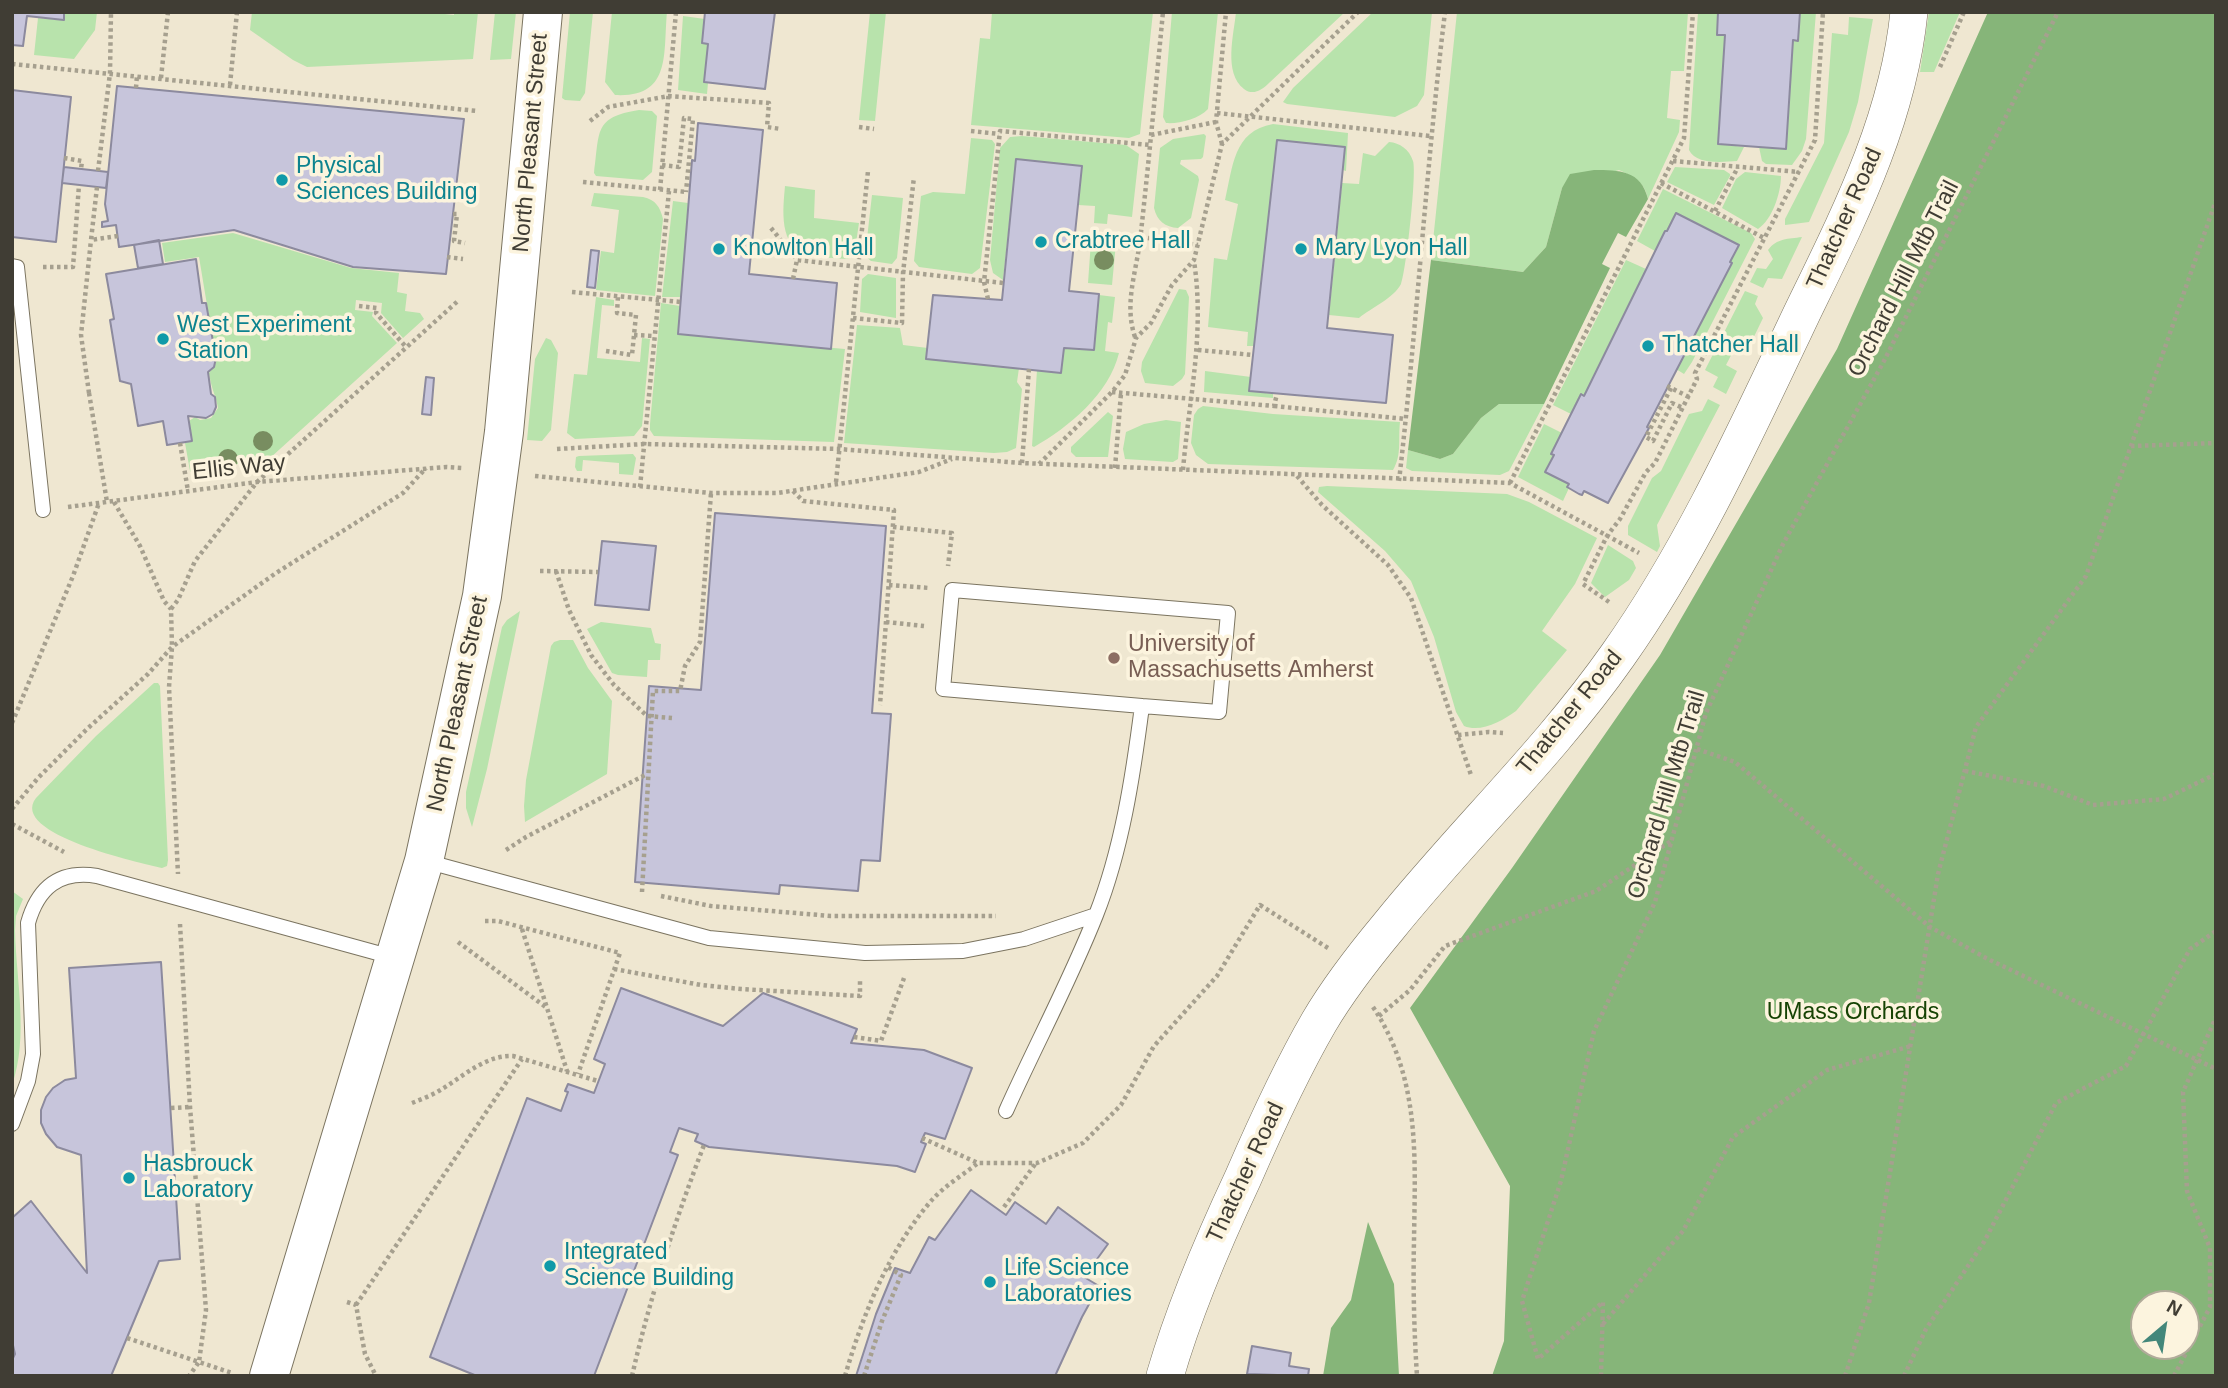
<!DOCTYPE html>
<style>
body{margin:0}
#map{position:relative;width:2228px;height:1388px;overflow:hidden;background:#efe7d1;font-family:Arial,sans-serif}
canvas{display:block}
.frame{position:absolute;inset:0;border:14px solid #403d34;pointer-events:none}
.north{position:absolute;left:2130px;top:1290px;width:70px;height:70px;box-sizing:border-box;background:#fcf4de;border:2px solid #b1ab9a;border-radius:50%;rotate:29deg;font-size:19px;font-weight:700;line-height:28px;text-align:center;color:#403d34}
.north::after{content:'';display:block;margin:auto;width:24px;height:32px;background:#43877a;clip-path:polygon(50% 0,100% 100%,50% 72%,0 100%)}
</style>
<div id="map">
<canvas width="2228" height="1388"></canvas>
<div class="frame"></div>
<div class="north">N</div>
</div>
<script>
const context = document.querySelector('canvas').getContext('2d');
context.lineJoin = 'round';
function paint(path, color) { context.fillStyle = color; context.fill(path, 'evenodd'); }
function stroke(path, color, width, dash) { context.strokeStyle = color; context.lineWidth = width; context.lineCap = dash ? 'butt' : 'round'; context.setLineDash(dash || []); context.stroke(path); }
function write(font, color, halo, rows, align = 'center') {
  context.font = font + ' Arial,sans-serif'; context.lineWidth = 7; context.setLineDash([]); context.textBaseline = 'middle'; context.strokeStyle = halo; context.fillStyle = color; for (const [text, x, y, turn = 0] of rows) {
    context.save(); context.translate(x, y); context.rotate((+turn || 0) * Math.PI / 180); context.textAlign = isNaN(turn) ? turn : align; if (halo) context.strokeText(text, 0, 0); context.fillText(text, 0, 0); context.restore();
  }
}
paint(new Path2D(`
 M65,12H97L95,30L74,59L34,55L38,18L64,20Z
 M252,12H427L454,15V12H478L473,59L307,67L293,60L250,30Z
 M495,12H516L511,59L490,60Z
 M570,12H593L585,93L580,101L565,100L562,98Z
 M612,12H667C663,54 672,98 615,95L605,82Z
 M870,12H886L875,121L859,120Z
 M992,12H1153L1140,134L1129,138L971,125L980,38L990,39Z
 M1172,12H1218L1208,109C1199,119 1179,124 1166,123L1163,117Z
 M1236,12H1345L1269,83C1262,90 1253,96 1244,89C1223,73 1234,34 1236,12Z
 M1373,12H1432L1424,95L1417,106L1395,117L1287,104L1283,102L1293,88Z
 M1457,12H1688L1684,71H1671L1667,118L1680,120L1679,132L1648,199C1644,181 1634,177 1619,170L1562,188L1546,247L1523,272L1431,260Z
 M1698,12H1718L1717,34L1725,35L1718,144L1744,147L1737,161C1723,162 1696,165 1689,150Z
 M1800,12H1816L1806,139L1802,151L1792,165L1766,164L1762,161L1759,147L1786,149L1793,40H1798Z
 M1929,12H1960L1934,72H1920Z
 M683,16L705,19L702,43L708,44L704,82L708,83L707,94L678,90Z
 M1849,17L1873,19L1858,102L1849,132L1809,222L1785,225V219L1824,143L1832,33L1848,35Z
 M639,110L652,111L657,116L652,172L643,180L596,176L594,173C600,132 593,117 639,110Z
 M1273,124L1348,133L1346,171L1343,170L1345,147L1277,141L1258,322H1256L1254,346H1247L1248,332L1208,327L1214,258L1227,260L1238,204L1225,200C1233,167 1233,131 1273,124Z
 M1204,134L1206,136L1203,157L1201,159L1181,160L1180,164L1198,176L1199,180L1191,218L1178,228C1165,227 1157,221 1154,208L1160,148L1173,139Z
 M1022,136L1126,145L1139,154L1132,217L1108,214L1107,224L1094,223L1095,206L1078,205L1081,166L1016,160L1003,280L993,273L990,260L1000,148L1010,137Z
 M971,138L992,140L995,144L980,268L972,274L919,267L914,261L921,196L933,192L965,194Z
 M1389,142C1400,143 1409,149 1413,161C1417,173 1406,272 1401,284C1394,298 1371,308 1359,318L1329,315L1342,183L1359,184L1363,153L1375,156Z
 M1675,167L1724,170L1730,174V176L1714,205L1667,182Z
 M1745,172L1781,176C1781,193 1772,220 1758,229L1722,208L1736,179Z
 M785,186L815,190L814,218L859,223L854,256L848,259C835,258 821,258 808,255C778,247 783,209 785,186Z
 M1663,189L1751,233L1755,239L1692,362L1684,374L1676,369L1731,264L1666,231L1655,251L1637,241Z
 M594,193L643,197C656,200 660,207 663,219L655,296L596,290L601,251L614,253L619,210L591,206Z
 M872,195L903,198L897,258L892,264L871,261L865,256Z
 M673,201L688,203L681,297H662Z
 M233,233L351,268L399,273L397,292L407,294L405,311L420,313L424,319L403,338L381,313L382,303L356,300L355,310L373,312L372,316L397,343L259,468L247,469L246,463L211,467V473L194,475L190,471L185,443L192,441L189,421L195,417L200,420L211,418L218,408C216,396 211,388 209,373L216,363L215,353L199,257L165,262L162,243Z
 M1802,237L1782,279L1768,278L1763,288L1750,282L1757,268L1766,269L1773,259L1768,250C1777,238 1788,239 1802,237Z
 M1091,241L1116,243L1112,285L1088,283Z
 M1626,260L1646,269L1584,396L1582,394L1571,414L1553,405Z
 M868,274L896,278V318L860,312L862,279Z
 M1179,289L1186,290L1189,297L1185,374L1182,379L1173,386L1145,383L1141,371L1142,362Z
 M1745,291L1758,296L1755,304L1763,318L1749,347L1738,342L1726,365L1737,371L1726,394L1713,387L1718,377L1705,370Z
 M1099,295L1115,297L1112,323L1108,322L1105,351L1119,353C1109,394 1069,427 1034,447L1032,446L1037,370L1061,373L1064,348L1094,350Z
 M596,297L614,300V306L602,305L597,358L640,362L642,338L650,339L642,426L634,436L575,439L567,433L574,374L587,375Z
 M661,303L680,306L678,334L845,349L834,442L654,436L650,430V424Z
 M857,325L900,328L903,345L928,348L927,359L1019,368L1017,382L1022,389L1016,448L1007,452L994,453L844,443Z
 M546,338L551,340L558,353L551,430L542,441L527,440L535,359Z
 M1205,371L1251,377L1250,391L1273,394V398L1204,392Z
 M1708,399L1720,405L1657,525L1660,546L1657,552L1628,535V526L1652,478L1661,471L1689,414L1702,411Z
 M1499,404H1544L1509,471L1500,475L1412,471L1406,468L1408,450L1440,459L1453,454L1481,418Z
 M1203,406L1273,414L1400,422C1398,440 1402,455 1393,470L1208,464L1196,455L1191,443L1194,415L1198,409Z
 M1108,412L1113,416L1108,457H1076L1071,452V447Z
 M1166,420L1181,422L1178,459L1173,462L1125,459L1123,449L1126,432L1144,424Z
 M1544,424L1562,433L1546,472L1569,484L1567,487L1569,488L1563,501L1518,477Z
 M633,454L636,458L633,475L619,474V463L583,460L582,471H577L575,467L576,457L579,456Z
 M1327,486L1507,494L1529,502L1597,538L1575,584L1542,631L1567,650L1516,711C1502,721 1481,733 1464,726L1456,712L1434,637L1411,581L1385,551L1318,492L1319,487Z
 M1608,545L1633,561L1636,568L1629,580L1605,597L1591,583Z
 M520,611L487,769L472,827L466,808V792L502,627L507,620Z
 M601,622L651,628L655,643L661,644L660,660H648L647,677L618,675L612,673L587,629Z
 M560,640H573L588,668L612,701L607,774L525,822L524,806L526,780L551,646L554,642Z
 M154,683H158L160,686L168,860L167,866L162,868C141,863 8,834 36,798L96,736Z
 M12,891L23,899L16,916L15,930C16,980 29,1037 12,1085Z`), '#b8e3ac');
paint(new Path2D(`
 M1988,12H2216V1376H1492L1504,1341L1510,1186L1410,1008L1512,868L1660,655L1837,349ZM2144,1304H2186V1346H2144Z
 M1594,170C1619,170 1641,170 1648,199L1626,237L1618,233L1602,264L1610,268L1544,404H1499L1481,418L1453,454L1440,459L1408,450L1431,260L1523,272L1546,247L1562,188L1570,174Z
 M1368,1222L1394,1284L1399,1376H1323L1331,1328L1351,1300Z`), '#86b579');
const building = new Path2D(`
 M12,12H64V20L27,16L23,46L12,45Z
 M705,12H775L765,89L704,82L708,44L702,43Z
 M1718,12H1800L1798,41L1793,40L1786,149L1718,144L1725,35H1717Z
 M117,86L464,119L446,274L353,267L234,230L119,247L116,225L102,227V222L108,221L105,204Z
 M12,90L71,97L56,242L12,237Z
 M698,123L763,130L749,274L837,283L831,349L678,334L692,160L695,161Z
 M1277,140L1345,147L1327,328L1393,335L1386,403L1249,391Z
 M1016,159L1082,166L1069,291L1099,294L1094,350L1064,348L1061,373L926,359L933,295L1002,300Z
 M64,167L108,172L106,188L62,183Z
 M1676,213L1739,245L1730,262L1732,263L1647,427L1649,428L1608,503L1584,491L1582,495L1579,494L1567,487L1569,484L1545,472L1554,455L1551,454L1581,394L1584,396L1665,231H1667Z
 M159,240L163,264L138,268L134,245Z
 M591,250L599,251L595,288L587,287Z
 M196,259L202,303H206L216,358L214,367L208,372L211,394L215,397L216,407L213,414L206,418L188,416L192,441L167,445L163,421L138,426L131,384L120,381L110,320L114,319L106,274Z
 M426,377L434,378L431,415L422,414Z
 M715,513L886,526L872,713L891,714L880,861L861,860L858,891L780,885L779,894L635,882L649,686L701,690Z
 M602,541L656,546L649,610L595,605Z
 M161,962L180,1259L159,1261L111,1376H12V1360L15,1354L12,1341V1218L31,1201L87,1273L81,1155L57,1147L46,1134L41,1123V1110L46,1097L53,1088L65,1080L76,1078L69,968Z
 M621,988L723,1026L763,993L857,1029L851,1043L924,1050L972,1068L945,1139L925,1133L921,1142L926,1144L915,1172L897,1166L709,1147L695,1141L698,1134L679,1128L670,1152L678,1155L594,1376H477L430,1357L527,1098L561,1111L568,1092L565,1091L568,1084L594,1093L605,1064L594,1059Z
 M971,1190L1006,1215L1015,1202L1046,1224L1058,1207L1108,1244L1084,1277L1099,1286L1082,1317L1055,1376H856L876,1314L895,1268L910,1273L929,1237L935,1240Z
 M1252,1346L1291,1353L1289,1366L1309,1369L1308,1376L1247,1374Z`);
paint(building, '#c7c5db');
stroke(building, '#8c8a9e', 2);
const service = new Path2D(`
 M12,266L17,267L43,510
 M425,861L709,938L865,953L963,951L1024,939L1096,915
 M1006,1111C1035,1046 1070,981 1096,915C1122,849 1133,776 1142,706L1219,712L1228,613L952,590L943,689L1142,706
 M12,1124L28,1081L33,1054L28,923C38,888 59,870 97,876L392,957`);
const tertiary = new Path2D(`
 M1165,1376C1185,1307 1213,1242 1243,1178C1266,1125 1290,1072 1319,1022C1339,988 1364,956 1389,926C1463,834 1550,752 1618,655C1691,552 1747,429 1801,315C1848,218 1898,122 1909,12`);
const secondary = new Path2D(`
 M269,1376L424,861L482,596L504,432L543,12`);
stroke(service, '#7b7460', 16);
stroke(tertiary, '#7b7460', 38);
stroke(secondary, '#7b7460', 40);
stroke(new Path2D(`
 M12,64L477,111
 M1940,67L1964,12
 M161,78L168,12
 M230,85L237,12
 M136,88L137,75
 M1217,113L1430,136
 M590,121L608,107L669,96L769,103L767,127L781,129
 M859,127L874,129
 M971,131L999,134
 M1151,135L1216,122
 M1222,144L1216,122L1226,12
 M64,158L82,161L81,169
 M1673,161L1799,172
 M662,165L679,167L684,118L693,119L686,192
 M98,171L110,73L111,12
 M583,182L687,192
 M1661,183L1764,238
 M97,187L91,240L118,236
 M660,190L676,12
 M1715,211L1738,167
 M453,214H457L454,241L465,243
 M771,228L797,260L1003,283
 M1141,237L1198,245
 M447,257L463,259
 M43,267H73L79,185
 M793,279L797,260
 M572,292L681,302
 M988,299L984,282L1000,131L1150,145
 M359,306L377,308L376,313L406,347
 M853,318L902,323L903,273L914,177
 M634,335L654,336
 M1135,337C1123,302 1138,268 1141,232C1149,159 1156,85 1163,12
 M1198,350L1253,355
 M606,351L632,355L636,315L617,313L618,296
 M1667,386L1689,397
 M1671,388L1646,437L1653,441L1672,403L1683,408
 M1112,392L1274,406L1277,394
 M89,393L107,502
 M1274,406L1406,419
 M180,443L188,491
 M2131,446L2216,443
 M557,449L644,444L839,449L1022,463L1510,483L1639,553
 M1022,463L1029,369
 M1039,464L1112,392L1125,375L1136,338L1151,323L1172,285L1194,260L1222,144L1358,12
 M1115,468L1121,393
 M1183,470C1189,398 1205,334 1194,261
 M535,476L711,493H777L919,472L952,459
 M1297,476L1322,505L1388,565L1411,598L1471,775
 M1399,481C1417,325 1426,168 1445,12
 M836,482L868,171
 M1510,483L1684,138L1693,12
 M640,487L669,191
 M793,491L803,501L894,510L880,705
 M114,502L140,546L164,601L171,609L172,647L169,687L178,874
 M68,507L257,482L447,467L463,468
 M893,527L952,533L948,566
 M540,571L598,572
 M556,571L569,610L591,655L614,685L647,716L672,718
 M889,585L929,588
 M1609,602L1583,584L1607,536L1620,519L1646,472L1655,463L1697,379L1695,373L1815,140L1823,12
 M171,609L178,600L195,561L257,482L459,300
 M886,622L924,626
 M12,723L73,576L99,503
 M1458,735L1489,732L1503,733
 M1697,749L1735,762L1930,927L1986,958L2216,1069
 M1965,771L2044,786L2093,805L2164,799L2216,774
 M12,809L38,778L87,729L148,674L172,647L276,573L403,493L426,468
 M12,824L64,852
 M506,850L526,837L647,774
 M642,892L653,691H680L685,666L700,642L711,493
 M661,896L711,906L831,916H996
 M485,921H498L620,953L578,1074
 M180,924L190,1107L206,1310L199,1362L232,1373
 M522,929L567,1071
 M458,942L547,1008
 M614,969L701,985L741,989L860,996V978
 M1373,1007C1421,1079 1415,1159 1414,1241C1413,1286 1414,1331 1417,1376
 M1379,1016L1410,990L1445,946L1596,891L1671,841
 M854,1037L881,1041L904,978
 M412,1103C422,1099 433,1095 442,1089C465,1075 486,1055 513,1056L598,1081
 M171,1108L190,1107
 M922,1138L978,1163H1037L1083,1143L1121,1105L1154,1046L1217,976L1260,905L1328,948
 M1004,1207L1036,1163
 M347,1302L356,1305L365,1354L376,1376
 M356,1305L522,1059
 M1603,1324L1683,1231L1733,1137L1827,1070L1911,1046
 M127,1338L199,1362L189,1376
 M12,1348H14
 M632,1376C650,1297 675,1221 704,1145
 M845,1376C863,1314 889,1250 931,1201C944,1186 963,1175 978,1163
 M864,1376L882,1321L901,1275L888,1267
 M1601,1376L1603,1302L1538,1359L1522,1301L1561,1181L1594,1031L1655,902L1706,713L1783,544L1884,361L2058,12
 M1845,1376L1869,1303L1938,874L1976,727L2086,576L2216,200
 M1904,1376L1926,1329L1984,1242L2056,1103L2126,1066L2190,949L2216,931
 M2174,1376L2210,1307V1248L2187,1191L2183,1092L2216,1017`), '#a6a08f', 4.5, [3.5, 3.5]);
stroke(service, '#fff', 14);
stroke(tertiary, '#fff', 37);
stroke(secondary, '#fff', 38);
stroke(new Path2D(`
 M89,393L81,335L91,240`), '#a6a08f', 4.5, [3.5, 3.5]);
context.fillStyle = '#788d60';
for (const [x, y] of [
 [1104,260],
 [263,441],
 [228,459]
]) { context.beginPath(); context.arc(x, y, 10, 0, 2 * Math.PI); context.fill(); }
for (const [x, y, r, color] of [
 [282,180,7,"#0f9aa8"],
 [1041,242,7,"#0f9aa8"],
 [719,249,7,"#0f9aa8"],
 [1301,249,7,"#0f9aa8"],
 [163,339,7,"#0f9aa8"],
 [1648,346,7,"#0f9aa8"],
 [1114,658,7,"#8d6e63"],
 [129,1178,7,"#0f9aa8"],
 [550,1266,7,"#0f9aa8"],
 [990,1282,7,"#0f9aa8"]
]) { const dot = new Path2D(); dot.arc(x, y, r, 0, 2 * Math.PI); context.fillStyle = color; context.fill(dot); stroke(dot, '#fcf4de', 2.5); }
write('23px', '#403d34', '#fcf4de', [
 ["North Pleasant Street",531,143,-85],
 ["Thatcher Road",1845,219,-66],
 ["Orchard Hill Mtb Trail",1904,279,-63],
 ["Ellis Way",239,468,-6],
 ["North Pleasant Street",458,704,-78],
 ["Thatcher Road",1570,713,-51],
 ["Orchard Hill Mtb Trail",1667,795,-73],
 ["Thatcher Road",1246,1173,-65]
]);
write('23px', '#0d838f', '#fcf4de', [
 ["Physical",296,167],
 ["Sciences Building",296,193],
 ["Crabtree Hall",1055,242],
 ["Knowlton Hall",733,249],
 ["Mary Lyon Hall",1315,249],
 ["West Experiment",177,326],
 ["Station",177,352],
 ["Thatcher Hall",1662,346],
 ["Hasbrouck",143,1165],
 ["Laboratory",143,1191],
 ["Integrated",564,1253],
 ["Science Building",564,1279],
 ["Life Science",1004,1269],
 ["Laboratories",1004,1295]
], 'left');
write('23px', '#785e54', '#fcf4de', [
 ["University of",1128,645],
 ["Massachusetts Amherst",1128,671]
], 'left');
write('23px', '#164304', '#fcf4de', [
 ["UMass Orchards",1853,1013]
]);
</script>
